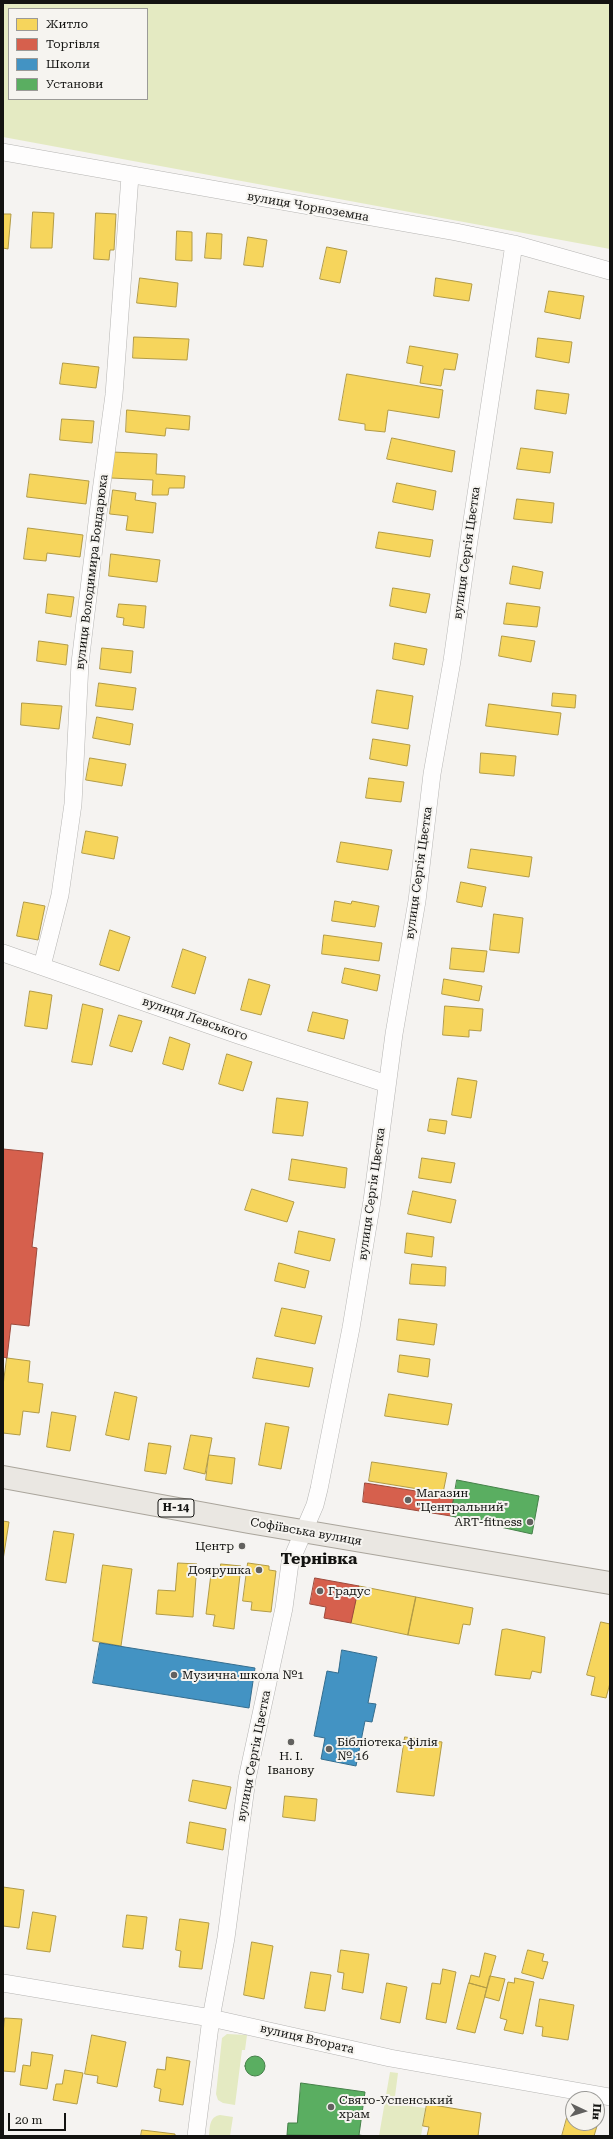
<!DOCTYPE html>
<meta charset="utf-8">
<style>
body{margin:0}
#map{position:relative;width:613px;height:2139px;overflow:hidden;background:#f5f3f1;font-family:"Roboto Serif",serif}
canvas{display:block}
.frame{position:absolute;inset:0;border:4px solid #131311;pointer-events:none}
.legend{position:absolute;left:8px;top:8px;width:140px;height:92px;box-sizing:border-box;background:#f6f4f0;border:1px solid #9b9a97;margin:0;padding:5px 7px;list-style:none;font-size:12px;color:#131311}
.legend li{display:flex;align-items:center;gap:8px;height:20px}
.legend b{width:20px;border:1px solid #9b9a97}
.north{position:absolute;left:565px;top:2091px;width:40px;height:40px;box-sizing:border-box;background:#f6f4f0;border:1px solid #9b9a97;border-radius:50%;rotate:94deg;font-size:11px;font-weight:700;line-height:16px;text-align:center;color:#131311}
.north::after{content:'';display:block;margin:auto;width:14px;height:18px;background:#62615f;clip-path:polygon(50% 0,100% 100%,50% 72%,0 100%)}
.scale{position:absolute;left:8px;top:2113px;width:58px;height:18px;box-sizing:border-box;border:2px solid #131311;border-top:0;padding-left:5px;font-size:12px;line-height:14px;white-space:nowrap;color:#131311;-webkit-text-stroke:3px #f6f4f0;paint-order:stroke}
</style>
<div id="map">
<canvas width="613" height="2139"></canvas>
<div class="frame"></div>
<ul class="legend">
<li><b style="height:11px;background:#f6d55c"></b>Житло</li>
<li><b style="height:11px;background:#d6604d"></b>Торгівля</li>
<li><b style="height:11px;background:#4393c3"></b>Школи</li>
<li><b style="height:11px;background:#5aae61"></b>Установи</li>
</ul>
<div class="north">Пн</div>
<div class="scale">20 m</div>
</div>
<script>
const context = document.querySelector('canvas').getContext('2d');
context.lineJoin = 'round';
function paint(path, color) { context.fillStyle = color; context.fill(path, 'evenodd'); }
function stroke(path, color, width, dash) { context.strokeStyle = color; context.lineWidth = width; context.lineCap = dash ? 'butt' : 'round'; context.setLineDash(dash || []); context.stroke(path); }
function write(font, color, halo, rows, align = 'center') {
  context.font = font + ' "Roboto Serif",serif'; context.lineWidth = 4; context.setLineDash([]); context.textBaseline = 'middle'; context.strokeStyle = halo; context.fillStyle = color; for (const [text, x, y, turn = 0] of rows) {
    context.save(); context.translate(x, y); context.rotate((+turn || 0) * Math.PI / 180); context.textAlign = isNaN(turn) ? turn : align; if (halo) context.strokeText(text, 0, 0); context.fillText(text, 0, 0); context.restore();
  }
}
paint(new Path2D(`
 M3,3H610V249L3,137ZM9,9H147V99H9Z
 M227,2034L247,2035L245,2050H242L235,2105L223,2103L218,2100L216,2094L222,2038Z
 M390,2072L398,2073L394,2104L426,2108L421,2136H379Z
 M220,2115L233,2117L230,2136H209C210,2127 209,2117 220,2115Z`), '#e4eac2');
const homes = new Path2D(`
 M33,212L54,213L52,248H31Z
 M96,213L116,214L114,250H110L109,260L94,259Z
 M3,214H11L8,249L3,248Z
 M177,231L192,232V261L176,260Z
 M207,233L222,234L221,259L205,258Z
 M248,237L267,240L263,267L244,265Z
 M327,247L347,251L340,283L320,279Z
 M140,278L178,283L176,307L137,303Z
 M436,278L472,284L469,301L434,296Z
 M549,291L584,296L580,319L545,312Z
 M134,337L189,339L187,360L133,358Z
 M538,338L572,342L569,363L536,357Z
 M410,346L458,354L455,370L444,369L441,386L420,383L423,366L407,363Z
 M63,363L99,367L96,388L60,384Z
 M347,374L443,390L439,418L388,410L385,432L365,430V424L339,420Z
 M537,390L569,394L566,414L535,409Z
 M127,410L190,416L189,430L166,428L165,436L126,432Z
 M62,419L94,421L92,443L60,440Z
 M392,438L455,451L452,472L387,459Z
 M521,448L553,452L550,473L517,469Z
 M112,452L157,454L156,474L185,476L184,488H169L168,495H152L153,480L111,478Z
 M30,474L89,481L86,504L27,497Z
 M397,483L436,491L433,510L393,502Z
 M113,490L136,493L135,500L156,503L153,533L126,530L128,516L110,514Z
 M517,499L554,503L552,523L514,519Z
 M28,528L83,535L80,557L47,553L46,561L24,559Z
 M379,532L433,540L430,557L376,548Z
 M111,554L160,560L157,582L109,576Z
 M513,566L543,572L540,589L510,584Z
 M393,588L430,594L426,613L390,606Z
 M48,594L74,597L71,617L46,613Z
 M507,603L540,607L537,627L504,624Z
 M119,604L146,606L144,628L123,625L124,618L117,617Z
 M502,636L535,641L531,662L499,656Z
 M39,641L68,645L66,665L37,661Z
 M395,643L427,649L424,665L393,659Z
 M102,648L133,651L131,673L100,669Z
 M99,683L136,688L133,710L96,706Z
 M377,690L413,696L408,729L372,723Z
 M553,693L576,695L575,708L552,706Z
 M22,703L62,706L59,729L21,725Z
 M489,704L561,713L558,735L486,726Z
 M97,717L133,724L130,745L93,738Z
 M373,739L410,745L407,766L370,759Z
 M481,753L516,756L514,776L480,773Z
 M90,758L126,764L122,786L86,780Z
 M369,778L404,782L401,802L366,798Z
 M86,831L118,837L114,859L82,853Z
 M341,842L392,850L388,870L337,862Z
 M471,849L532,857L529,877L468,868Z
 M461,882L486,887L482,907L457,902Z
 M335,901L351,904L352,901L379,906L375,927L332,921Z
 M24,902L45,906L38,940L17,936Z
 M494,914L523,918L519,953L490,950Z
 M110,930L130,937L119,971L100,965Z
 M324,935L382,943L379,961L322,954Z
 M452,948L487,951L484,972L450,969Z
 M183,949L206,957L195,994L172,987Z
 M345,968L380,975L377,991L342,983Z
 M249,979L270,985L261,1015L241,1010Z
 M444,979L482,986L479,1001L442,994Z
 M30,991L52,995L47,1029L25,1026Z
 M83,1004L103,1009L92,1065L72,1062Z
 M445,1006L483,1009L481,1031L469,1030V1037L443,1035Z
 M313,1012L348,1020L344,1039L308,1031Z
 M119,1015L142,1021L132,1052L110,1046Z
 M170,1037L190,1044L183,1070L163,1064Z
 M227,1054L252,1062L243,1091L219,1084Z
 M458,1078L477,1081L471,1118L452,1115Z
 M277,1098L308,1102L303,1136L273,1133Z
 M430,1119L447,1121L445,1134L428,1131Z
 M422,1158L455,1163L451,1183L419,1178Z
 M292,1159L347,1168L345,1188L289,1180Z
 M252,1189L294,1202L287,1222L245,1210Z
 M413,1191L456,1200L451,1223L408,1214Z
 M299,1231L335,1239L330,1261L295,1253Z
 M407,1233L434,1237L432,1257L405,1253Z
 M279,1263L309,1271L305,1288L275,1281Z
 M412,1264L446,1267L445,1286L410,1284Z
 M282,1308L322,1316L315,1344L275,1336Z
 M399,1319L437,1324L434,1345L397,1340Z
 M400,1355L430,1359L428,1377L398,1372Z
 M7,1358L30,1361L28,1382L43,1384L39,1413L23,1411L20,1435L3,1433V1386Z
 M257,1358L313,1368L309,1387L253,1378Z
 M115,1392L137,1397L129,1440L106,1435Z
 M389,1394L452,1404L448,1425L385,1416Z
 M52,1412L76,1416L70,1451L47,1447Z
 M266,1423L289,1427L281,1469L259,1465Z
 M191,1435L212,1438L205,1474L184,1469Z
 M149,1443L171,1446L166,1474L145,1471Z
 M209,1455L235,1458L232,1484L206,1480Z
 M372,1462L447,1473L443,1493L369,1481Z
 M3,1521L9,1522L3,1560Z
 M54,1531L74,1534L66,1583L46,1580Z
 M178,1563L197,1564L193,1617L156,1614L158,1590L175,1591Z
 M248,1563L269,1566V1570L276,1571L271,1612L251,1610L252,1602L243,1601Z
 M221,1564L241,1566L234,1629L213,1626L215,1615L206,1614L211,1574L220,1575Z
 M103,1565L132,1569L121,1646L93,1641Z
 M359,1586L416,1597L408,1635L351,1623Z
 M416,1597L473,1608L470,1625L463,1624L459,1644L408,1635Z
 M601,1622L610,1624V1683L606,1698L591,1695L595,1677L587,1675Z
 M507,1629L545,1637L541,1673L532,1671L530,1679L495,1675L502,1630Z
 M405,1737L442,1742L434,1796L397,1792Z
 M193,1780L231,1787L226,1809L189,1801Z
 M285,1796L317,1799L315,1821L283,1817Z
 M190,1822L226,1829L223,1850L187,1843Z
 M3,1887L24,1890L19,1928L3,1926Z
 M33,1912L56,1916L50,1952L27,1949Z
 M127,1915L147,1917L143,1949L123,1947Z
 M180,1919L209,1923L202,1969L179,1967L181,1951L176,1950Z
 M252,1942L273,1946L264,1999L244,1995Z
 M341,1950L369,1954L363,1993L342,1989L344,1973L338,1972Z
 M528,1950L544,1954L542,1961L548,1962L543,1979L522,1973Z
 M485,1953L496,1956L487,1988L469,1983L471,1975L479,1977Z
 M443,1969L456,1972L446,2023L426,2019L432,1983L440,1984Z
 M311,1972L331,1975L325,2011L305,2008Z
 M490,1976L505,1979L499,2001L485,1997Z
 M515,1978L534,1982L523,2034L504,2030L507,2020L500,2018L508,1982L514,1983Z
 M387,1983L407,1987L400,2023L381,2019Z
 M469,1983L487,1988L475,2033L457,2029Z
 M540,1999L574,2005L568,2040L542,2036L543,2027L536,2026Z
 M5,2018L22,2019L15,2072L3,2071V2033Z
 M92,2035L126,2042L117,2087L97,2083L98,2076L85,2074Z
 M32,2052L53,2055L47,2089L20,2085L23,2065L30,2066Z
 M167,2057L190,2061L183,2105L159,2101L161,2089L154,2087L157,2069L165,2070Z
 M65,2070L83,2073L77,2104L53,2100L56,2084H62Z
 M427,2104L481,2113L478,2136H427L429,2127L423,2126Z
 M567,2118L573,2119V2123L597,2126L594,2136H562Z
 M142,2130L175,2134V2136H141Z`);
paint(homes, '#f6d55c');
stroke(homes, '#b29b46', 1);
const shops = new Path2D(`
 M3,1149L43,1153L32,1247L37,1248L29,1326L11,1324L7,1358L3,1357Z
 M365,1483L454,1497L451,1516L363,1502Z
 M315,1578L359,1586L351,1623L324,1618L326,1607L310,1604Z`);
paint(shops, '#d6604d');
stroke(shops, '#9c493b', 1);
const schools = new Path2D(`
 M100,1643L255,1668L249,1708L93,1683Z
 M342,1650L377,1657L368,1703L376,1704L372,1722L365,1721L356,1766L321,1759L325,1738L314,1736L327,1671L338,1673Z`);
paint(schools, '#4393c3');
stroke(schools, '#356d8e', 1);
const public = new Path2D(`
 M457,1480L539,1496L532,1534L451,1516Z
 M245 2066a10 10 0 1 1 20 0a10 10 0 1 1-20 0Z
 M301,2083L365,2092L359,2135L365,2136L287,2135L288,2123H297Z`);
paint(public, '#5aae61');
stroke(public, '#458049', 1);
const minor = new Path2D(`
 M3,152L456,232L514,244L610,271
 M3,953L238,1035L387,1084
 M42,966L60,895L73,804L80,663L99,506L114,395L130,176
 M3,1983L211,2018L390,2058L610,2097
 M196,2136L211,2018L226,1938L247,1779L284,1608L290,1563L315,1505L319,1489L351,1328L372,1201L394,1034L417,901L432,774L452,661L468,547L514,244`);
const primary = new Path2D(`
 M3,1477L249,1522L610,1583`);
stroke(minor, '#b6b5b3', 18);
stroke(primary, '#aaa59c', 24);
stroke(minor, '#fefdfd', 17);
stroke(primary, '#eae7e2', 22);
for (const [x, y, r, color] of [
 [408,1500,4,"#62615f"],
 [530,1522,4,"#62615f"],
 [242,1546,4,"#62615f"],
 [259,1570,4,"#62615f"],
 [320,1591,4,"#62615f"],
 [174,1675,4,"#62615f"],
 [291,1742,4,"#62615f"],
 [329,1749,4,"#62615f"],
 [331,2107,4,"#62615f"]
]) { const dot = new Path2D(); dot.arc(x, y, r, 0, 2 * Math.PI); context.fillStyle = color; context.fill(dot); stroke(dot, '#f6f4f0', 1.5); }
for (const [x, y, w] of [
 [176,1508,36]
]) { const box = new Path2D(); box.roundRect(x - w / 2, y - 9, w, 18, 3); context.fillStyle = '#f6f4f0'; context.fill(box); stroke(box, '#131311', 1); }
write('bold 11px', '#131311', null, [
 ["Н-14",176,1508]
]);
write('12px', '#131311', '#f6f4f0', [
 ["вулиця Чорноземна",308,207,10],
 ["вулиця Сергія Цвєтка",467,553,-82],
 ["вулиця Володимира Бондарюка",92,572,-83],
 ["вулиця Сергія Цвєтка",419,873,-82],
 ["вулиця Левського",195,1019,19],
 ["вулиця Сергія Цвєтка",372,1194,-82],
 ["Софіївська вулиця",306,1532,10],
 ["вулиця Сергія Цвєтка",254,1756,-79],
 ["вулиця Втората",307,2039,13]
]);
write('12px', '#131311', '#f6f4f0', [
 ["Магазин",416,1493],
 ["\"Центральний\"",416,1507],
 ["ART-fitness",522,1522,"right"],
 ["Центр",234,1546,"right"],
 ["Доярушка",251,1570,"right"],
 ["Градус",328,1591],
 ["Музична школа №1",182,1675],
 ["Бібліотека-філія",337,1742],
 ["№ 16",337,1756],
 ["Н. І.",291,1756,"center"],
 ["Іванову",291,1770,"center"],
 ["Свято-Успенський",339,2100],
 ["храм",339,2114]
], 'left');
write('bold 16px', '#131311', '#f6f4f0', [
 ["Тернівка",319,1559]
]);
</script>
